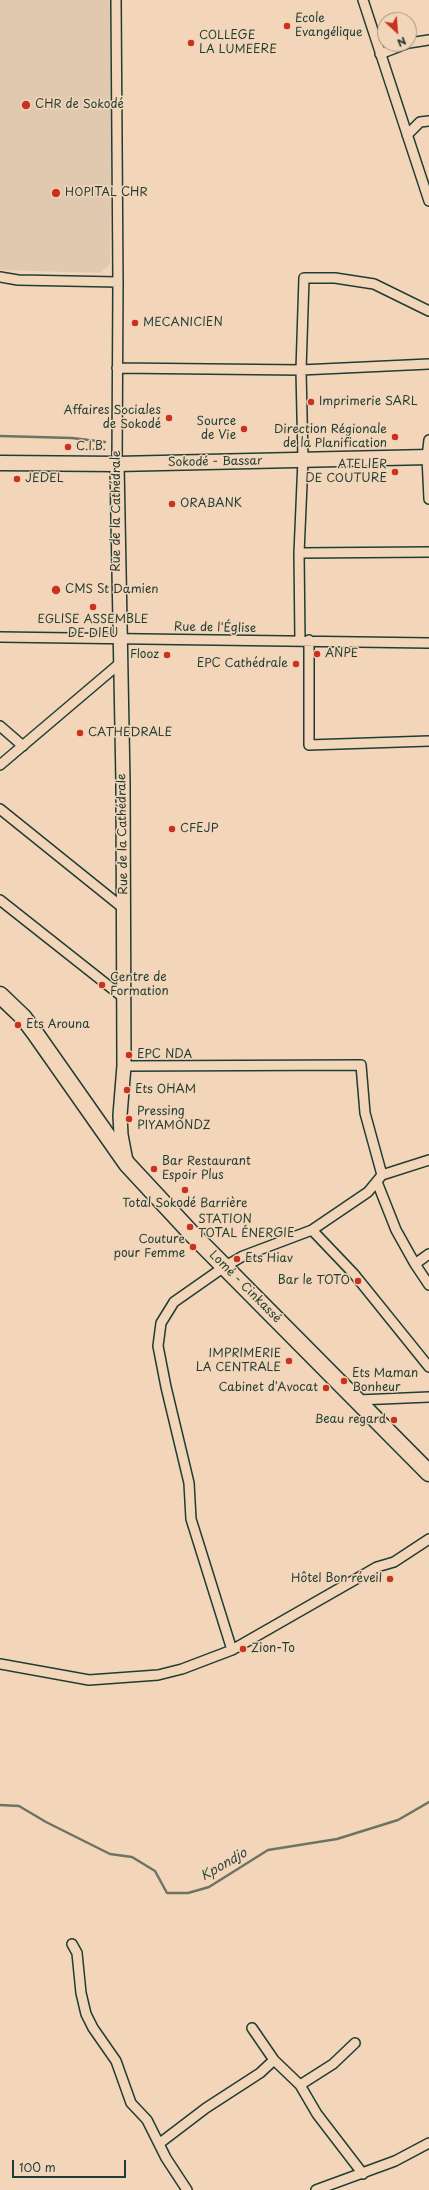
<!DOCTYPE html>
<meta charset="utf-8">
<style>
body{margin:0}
#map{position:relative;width:429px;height:2190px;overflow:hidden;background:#f3d6ba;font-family:"Playpen Sans",sans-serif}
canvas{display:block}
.north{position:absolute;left:377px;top:12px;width:40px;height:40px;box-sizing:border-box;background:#f3d6ba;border:1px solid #9e9984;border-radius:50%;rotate:154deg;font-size:11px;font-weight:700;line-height:16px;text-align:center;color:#1f3d34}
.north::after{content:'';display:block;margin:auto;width:14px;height:18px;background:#c8321e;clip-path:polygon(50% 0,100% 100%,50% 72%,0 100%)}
.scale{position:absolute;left:12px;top:2160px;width:114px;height:18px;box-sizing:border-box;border:2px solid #1f3d34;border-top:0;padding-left:5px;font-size:12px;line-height:14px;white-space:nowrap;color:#1f3d34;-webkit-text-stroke:3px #f3d6ba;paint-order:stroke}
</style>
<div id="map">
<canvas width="429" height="2190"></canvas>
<div class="north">N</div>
<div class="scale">100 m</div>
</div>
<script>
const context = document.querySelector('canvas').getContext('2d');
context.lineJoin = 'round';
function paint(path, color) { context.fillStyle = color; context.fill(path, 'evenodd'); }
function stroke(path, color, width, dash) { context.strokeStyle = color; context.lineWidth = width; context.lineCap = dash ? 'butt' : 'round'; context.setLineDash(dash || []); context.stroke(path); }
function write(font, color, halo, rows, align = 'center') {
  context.font = font + ' "Playpen Sans",sans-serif'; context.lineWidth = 3; context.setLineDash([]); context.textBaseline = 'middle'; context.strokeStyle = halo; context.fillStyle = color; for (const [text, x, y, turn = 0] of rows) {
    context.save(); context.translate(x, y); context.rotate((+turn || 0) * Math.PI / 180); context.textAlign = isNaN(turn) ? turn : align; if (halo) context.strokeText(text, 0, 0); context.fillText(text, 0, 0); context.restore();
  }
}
paint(new Path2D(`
 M0,0H113L110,264L101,273L0,270Z`), '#e1c9af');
stroke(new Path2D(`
 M0,436L72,438L105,442
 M0,1805L19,1806L46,1822L110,1854L132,1857L155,1871L167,1893H188L209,1887L268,1850L337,1839L398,1820L429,1802`), '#6c7565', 2.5);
const street = new Path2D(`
 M116,0L118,282L117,464
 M363,0L429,201
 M409,43L429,40
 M380,54L406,44
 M407,135L420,122L429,121
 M0,277L18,280L118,282
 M117,368L301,370L429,364
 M429,440L427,457L429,499
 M299,553L429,552
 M0,637L429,643
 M309,640V745L429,741
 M300,641L299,553L303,460L301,370L304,278H335L374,284L429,311
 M0,726L23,746
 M0,765L119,664
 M0,809L123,908
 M0,900L124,998
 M124,1066L361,1065L365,1113L382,1175
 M377,1182L396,1230L415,1264L429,1254
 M312,1230L354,1274L429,1367
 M415,1264L429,1285
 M358,1400L429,1397
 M232,1650L191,1519L189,1483L166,1387L158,1346L161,1323L174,1302L224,1267L243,1256L312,1230L368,1192L382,1175L429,1160
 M0,1664L89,1680L158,1675L182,1669L232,1650L377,1567L394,1562L429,1539
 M72,1944L77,1953L81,1993L86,2014L93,2028L116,2061L131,2103L147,2120L166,2158L187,2190
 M252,2028L274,2060L300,2085L317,2114L363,2174
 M300,2085L333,2064L355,2043
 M160,2143L206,2108L260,2073L274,2060
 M316,2190L395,2161L429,2143`);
const secondary = new Path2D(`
 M117,464L123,782L124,1066L120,1115L121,1135L126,1161`);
const primary = new Path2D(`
 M0,463L117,464L429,457`);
const highway = new Path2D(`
 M0,995L23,1017L35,1033L127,1164L192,1234L429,1473`);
stroke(street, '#1f3d34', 12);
stroke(secondary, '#1f3d34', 16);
stroke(primary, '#1f3d34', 17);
stroke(highway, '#1f3d34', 19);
stroke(street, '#f3d6ba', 9);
stroke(secondary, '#f3d6ba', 13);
stroke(primary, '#f3d6ba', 14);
stroke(highway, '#f3d6ba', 16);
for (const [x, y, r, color] of [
 [287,26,4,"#c8321e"],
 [191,43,4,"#c8321e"],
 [26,105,5,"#c8321e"],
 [56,193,5,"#c8321e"],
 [135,323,4,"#c8321e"],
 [311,402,4,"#c8321e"],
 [169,418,4,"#c8321e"],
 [244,429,4,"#c8321e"],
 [395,437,4,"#c8321e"],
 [68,447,4,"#c8321e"],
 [395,472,4,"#c8321e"],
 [17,479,4,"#c8321e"],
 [172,504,4,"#c8321e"],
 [56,590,5,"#c8321e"],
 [93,607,4,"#c8321e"],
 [317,654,4,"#c8321e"],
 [167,655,4,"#c8321e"],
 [296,664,4,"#c8321e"],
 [80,733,4,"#c8321e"],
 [172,829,4,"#c8321e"],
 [102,985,4,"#c8321e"],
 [18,1025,4,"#c8321e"],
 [129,1055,4,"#c8321e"],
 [127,1090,4,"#c8321e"],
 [129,1119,4,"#c8321e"],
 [154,1169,4,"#c8321e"],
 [185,1190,4,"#c8321e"],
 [190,1227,4,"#c8321e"],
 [193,1247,4,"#c8321e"],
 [237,1259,4,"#c8321e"],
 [358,1281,4,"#c8321e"],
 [289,1361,4,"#c8321e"],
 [344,1381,4,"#c8321e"],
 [326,1388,4,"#c8321e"],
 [394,1420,4,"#c8321e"],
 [390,1579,4,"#c8321e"],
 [243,1649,4,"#c8321e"]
]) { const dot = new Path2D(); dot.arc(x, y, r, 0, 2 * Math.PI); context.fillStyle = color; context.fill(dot); stroke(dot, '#f3d6ba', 1.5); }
write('12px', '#1f3d34', '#f3d6ba', [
 ["Ecole",295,19],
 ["Evangélique",295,33],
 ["COLLEGE",199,36],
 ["LA LUMEERE",199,50],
 ["CHR de Sokodé",35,105],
 ["HOPITAL CHR",65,193],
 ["MECANICIEN",143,323],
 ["Imprimerie SARL",319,402],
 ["Affaires Sociales",161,411,"right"],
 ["de Sokodé",161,425,"right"],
 ["Source",236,422,"right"],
 ["de Vie",236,436,"right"],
 ["Direction Régionale",387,430,"right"],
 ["de la Planification",387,444,"right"],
 ["C.I.B.",76,447],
 ["ATELIER",387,465,"right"],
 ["DE COUTURE",387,479,"right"],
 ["JEDEL",25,479],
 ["ORABANK",180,504],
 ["CMS St Damien",65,590],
 ["EGLISE ASSEMBLE",93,620,"center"],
 ["DE DIEU",93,634,"center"],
 ["ANPE",325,654],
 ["Flooz",159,655,"right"],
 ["EPC Cathédrale",288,664,"right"],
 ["CATHEDRALE",88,733],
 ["CFEJP",180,829],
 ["Centre de",110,978],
 ["Formation",110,992],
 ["Ets Arouna",26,1025],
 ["EPC NDA",137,1055],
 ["Ets OHAM",135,1090],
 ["Pressing",137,1112],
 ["PIYAMONDZ",137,1126],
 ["Bar Restaurant",162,1162],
 ["Espoir Plus",162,1176],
 ["Total Sokodé Barrière",185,1204,"center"],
 ["STATION",198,1220],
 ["TOTAL ÉNERGIE",198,1234],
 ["Couture",185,1240,"right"],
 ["pour Femme",185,1254,"right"],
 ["Ets Hiav",245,1259],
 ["Bar le TOTO",350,1281,"right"],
 ["IMPRIMERIE",281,1354,"right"],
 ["LA CENTRALE",281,1368,"right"],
 ["Ets Maman",352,1374],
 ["Bonheur",352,1388],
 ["Cabinet d'Avocat",318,1388,"right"],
 ["Beau regard",386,1420,"right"],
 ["Hôtel Bon réveil",382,1579,"right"],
 ["Zion-To",251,1649]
], 'left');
write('12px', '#1f3d34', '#f3d6ba', [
 ["Sokodé - Bassar",215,462,-1],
 ["Rue de la Cathédrale",117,511,-90],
 ["Rue de l'Église",215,628,1],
 ["Rue de la Cathédrale",123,834,-91],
 ["Lomé - Cinkassé",245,1287,45]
]);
write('italic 13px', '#324b40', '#f3d6ba', [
 ["Kpondjo",224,1865,-30]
]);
</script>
